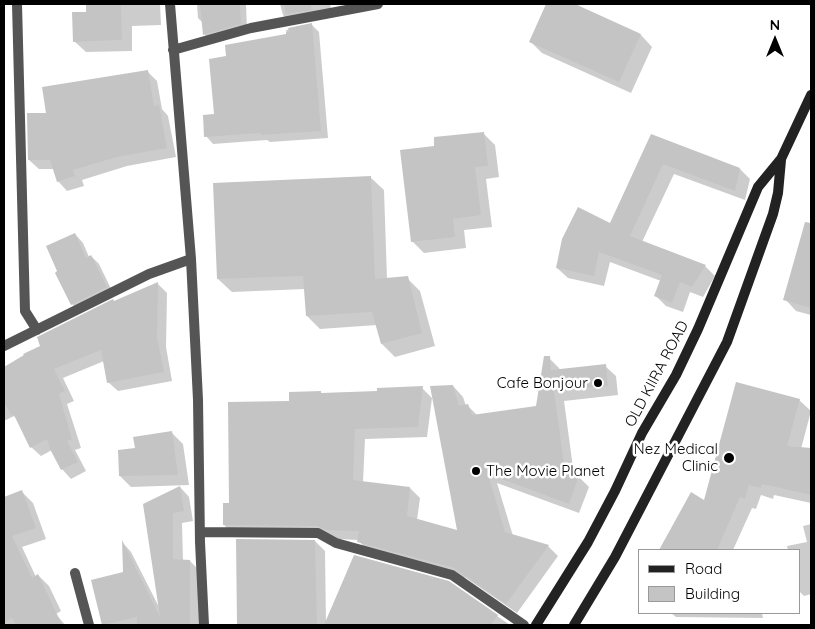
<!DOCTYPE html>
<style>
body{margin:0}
#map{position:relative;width:815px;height:629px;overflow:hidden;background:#fff;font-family:Quicksand,sans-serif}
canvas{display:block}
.frame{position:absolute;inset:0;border:5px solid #000;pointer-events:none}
.legend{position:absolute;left:638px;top:549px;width:162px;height:65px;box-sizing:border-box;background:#fff;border:1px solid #999;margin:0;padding:6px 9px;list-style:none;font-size:15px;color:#000}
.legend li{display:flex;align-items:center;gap:10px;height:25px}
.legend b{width:25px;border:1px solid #999}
.north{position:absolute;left:750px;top:15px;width:50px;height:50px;-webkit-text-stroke:4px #fff;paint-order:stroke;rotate:0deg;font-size:14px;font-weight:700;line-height:20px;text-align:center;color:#000}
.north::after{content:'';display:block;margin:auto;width:18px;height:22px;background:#000;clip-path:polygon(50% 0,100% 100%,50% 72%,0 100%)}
</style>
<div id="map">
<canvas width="815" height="629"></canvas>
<div class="frame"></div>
<ul class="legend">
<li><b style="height:6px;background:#222"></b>Road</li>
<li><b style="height:14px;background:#c4c4c4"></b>Building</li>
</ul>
<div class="north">N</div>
</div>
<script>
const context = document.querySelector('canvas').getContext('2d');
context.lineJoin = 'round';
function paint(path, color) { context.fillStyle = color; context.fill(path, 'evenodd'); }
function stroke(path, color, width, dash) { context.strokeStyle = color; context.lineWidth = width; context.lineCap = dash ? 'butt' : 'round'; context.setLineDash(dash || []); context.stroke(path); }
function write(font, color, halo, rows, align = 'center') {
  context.font = font + ' Quicksand,sans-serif'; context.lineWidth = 5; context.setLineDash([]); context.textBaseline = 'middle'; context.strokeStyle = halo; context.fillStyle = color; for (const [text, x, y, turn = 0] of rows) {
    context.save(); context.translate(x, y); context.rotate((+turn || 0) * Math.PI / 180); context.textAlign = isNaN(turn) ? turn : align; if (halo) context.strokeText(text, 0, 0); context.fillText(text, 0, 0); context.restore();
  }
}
paint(new Path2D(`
 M87,4H160L161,25L132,26V51L86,52L74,41L87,13Z
 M197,4H246L247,30L211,41L204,34L203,23L198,18Z
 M280,4H330L331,9L291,23L283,15Z
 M547,4H572L641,35L652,47L631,93L542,53L530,41Z
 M312,25L319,32L328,138L270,142L267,140L213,144L206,136L216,115L228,57L287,35L286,30Z
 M147,71L157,81L162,109L168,116L176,157L127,166L82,180L84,186L67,191L58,181L54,169H39L29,160L47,114Z
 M483,133L495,145L499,177L486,179L492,227L464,230L466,248L424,253L412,241L436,147Z
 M651,136L740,169L750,179L745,200L674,174L642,242L705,266L715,276L703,297L690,292L683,312L666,306L656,296L661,281L610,262L604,286L568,278L557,268L610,225Z
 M370,177L384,190L387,279L407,278L420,291L435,346L395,357L382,344L377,325L320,329L307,316L305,289L232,292L218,279Z
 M811,221V315L796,311L785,299Z
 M75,234L83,243L89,257L91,256L99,264L114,295L81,312L72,304Z
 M158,284L167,293L166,347L172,381L118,391L108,382L104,361L63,378L74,401L67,404L81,448L75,450L86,471L71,479L62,469L52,450L41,456L31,447L18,420L14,416L4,421V369L115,303Z
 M549,358L559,368L560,370L605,366L616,376L618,395L564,401L574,475L579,477L589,487L579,513L497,483L513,536L548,546L558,556L517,613L466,578L368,551L358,540L338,539L329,536L234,535L224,525L230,505L290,402L320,392L323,394L379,392L422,388L432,398L427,437L365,439L363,482L410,488L420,498L417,520L459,532L453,386L463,397L466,406H468L478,416L537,407Z
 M799,400L811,411L801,449H811V503L774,495L773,499L761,495L756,509L752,508L733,550H660L692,494L704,502Z
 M172,433L183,444L189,485L131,487L120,476L137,450Z
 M180,487L189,497L193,521L182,523L183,561H190L200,571V625H103L125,573L123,543L131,552L159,607L145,505Z
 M22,492L33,503L46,539L22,547L36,577L38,575L49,586L61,611L56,614L65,625H4V498Z
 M811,524V594L804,596L799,591V550H788L787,546L807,542L803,526Z
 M237,540L315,541L325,551L326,624L448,582L510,625H239Z
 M671,613H762L763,618L676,617Z`), '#0003');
paint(new Path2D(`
 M86,4H121L122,40L73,42L72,12H86Z
 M200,4H240L241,24L203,35Z
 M284,4H311V10L286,14Z
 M546,4H575L641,34L619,82L529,42Z
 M312,23L321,131L261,135V133L204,137L203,115L214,114L209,59L226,56L225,45L286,34V32H289L288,28Z
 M148,70L154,106L159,105L167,148L117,157L73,170L75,176L57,182L50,160H28L27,113H46L42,87Z
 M484,132L488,166L475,167L481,215L453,219L455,237L411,242L400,150L434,146V137Z
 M651,134L740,168L735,191L663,164L630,236L706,265L692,287L680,282L672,303L654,296L662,275L599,252L594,276L556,268L562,239L578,207L610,223Z
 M371,176L375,279L408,276L422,333L381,344L372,312L306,316L303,276L217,279L213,183Z
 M805,222L811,223V308L783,300Z
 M75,233L86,258L91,255L107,287L71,305L55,273L57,271L46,246Z
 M158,282L157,337L164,372L107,383L101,350L54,369L65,391L59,394L72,439L67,441L78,462L61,470L50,449L47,439L30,448L14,415L12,416L4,403V367L24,355L23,354L40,346L37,337L113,299L114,301Z
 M544,356H550L551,370L606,364L608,386L554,391L565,471L579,476L569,504L488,474L505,532L549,545L506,604L454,568L357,542L359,531L326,530L318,526L223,525V503H229L228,402L289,401V392L321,391V393L377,391V388L423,386L418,427L355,429L353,480L410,487L407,516L457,530L430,386L453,385L459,406L468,404L472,415L536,406Z
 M736,382L800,399L787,446L811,448V495L762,484L761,488L749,485L745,499L740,497L717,550H659L691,492L704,500Z
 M172,431L178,475L119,476L118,450L135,448L133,437Z
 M180,486L184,511L173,513V559L190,560V625H137V617L102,625L91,580L123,572L122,540L160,617L143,504Z
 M22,490L36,528L12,536L32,578L38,574L62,625H16L12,618L4,622V497Z
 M236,539L315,540L317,625H237Z
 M354,555L449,581L498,615L491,625H324Z`), '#c4c4c4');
stroke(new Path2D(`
 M17,4L25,311L37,330
 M170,4L191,259L198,400L200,542L204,625
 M173,50L251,28L378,4
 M4,346L149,274L191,259
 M200,532L318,533L336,543L452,575L524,625
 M75,573L89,625`), '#555', 10);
stroke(new Path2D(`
 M536,625L588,542L615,491L642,433L676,375L698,329L758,187L781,159L811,95
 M574,625L615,557L727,342L773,214L778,193L781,160`), '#222', 10);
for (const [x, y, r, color] of [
 [598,383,5,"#000"],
 [729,458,6,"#000"],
 [476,471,5,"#000"]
]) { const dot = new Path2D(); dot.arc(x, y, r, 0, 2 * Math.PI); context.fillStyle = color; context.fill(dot); stroke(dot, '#fff', 2); }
write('15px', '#000', '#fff', [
 ["OLD KIIRA ROAD",657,374,-62]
]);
write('15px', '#000', '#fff', [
 ["Cafe Bonjour",588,383],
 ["Nez Medical",718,449],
 ["Clinic",718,466],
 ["The Movie Planet",486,471,"left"]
], 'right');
</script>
